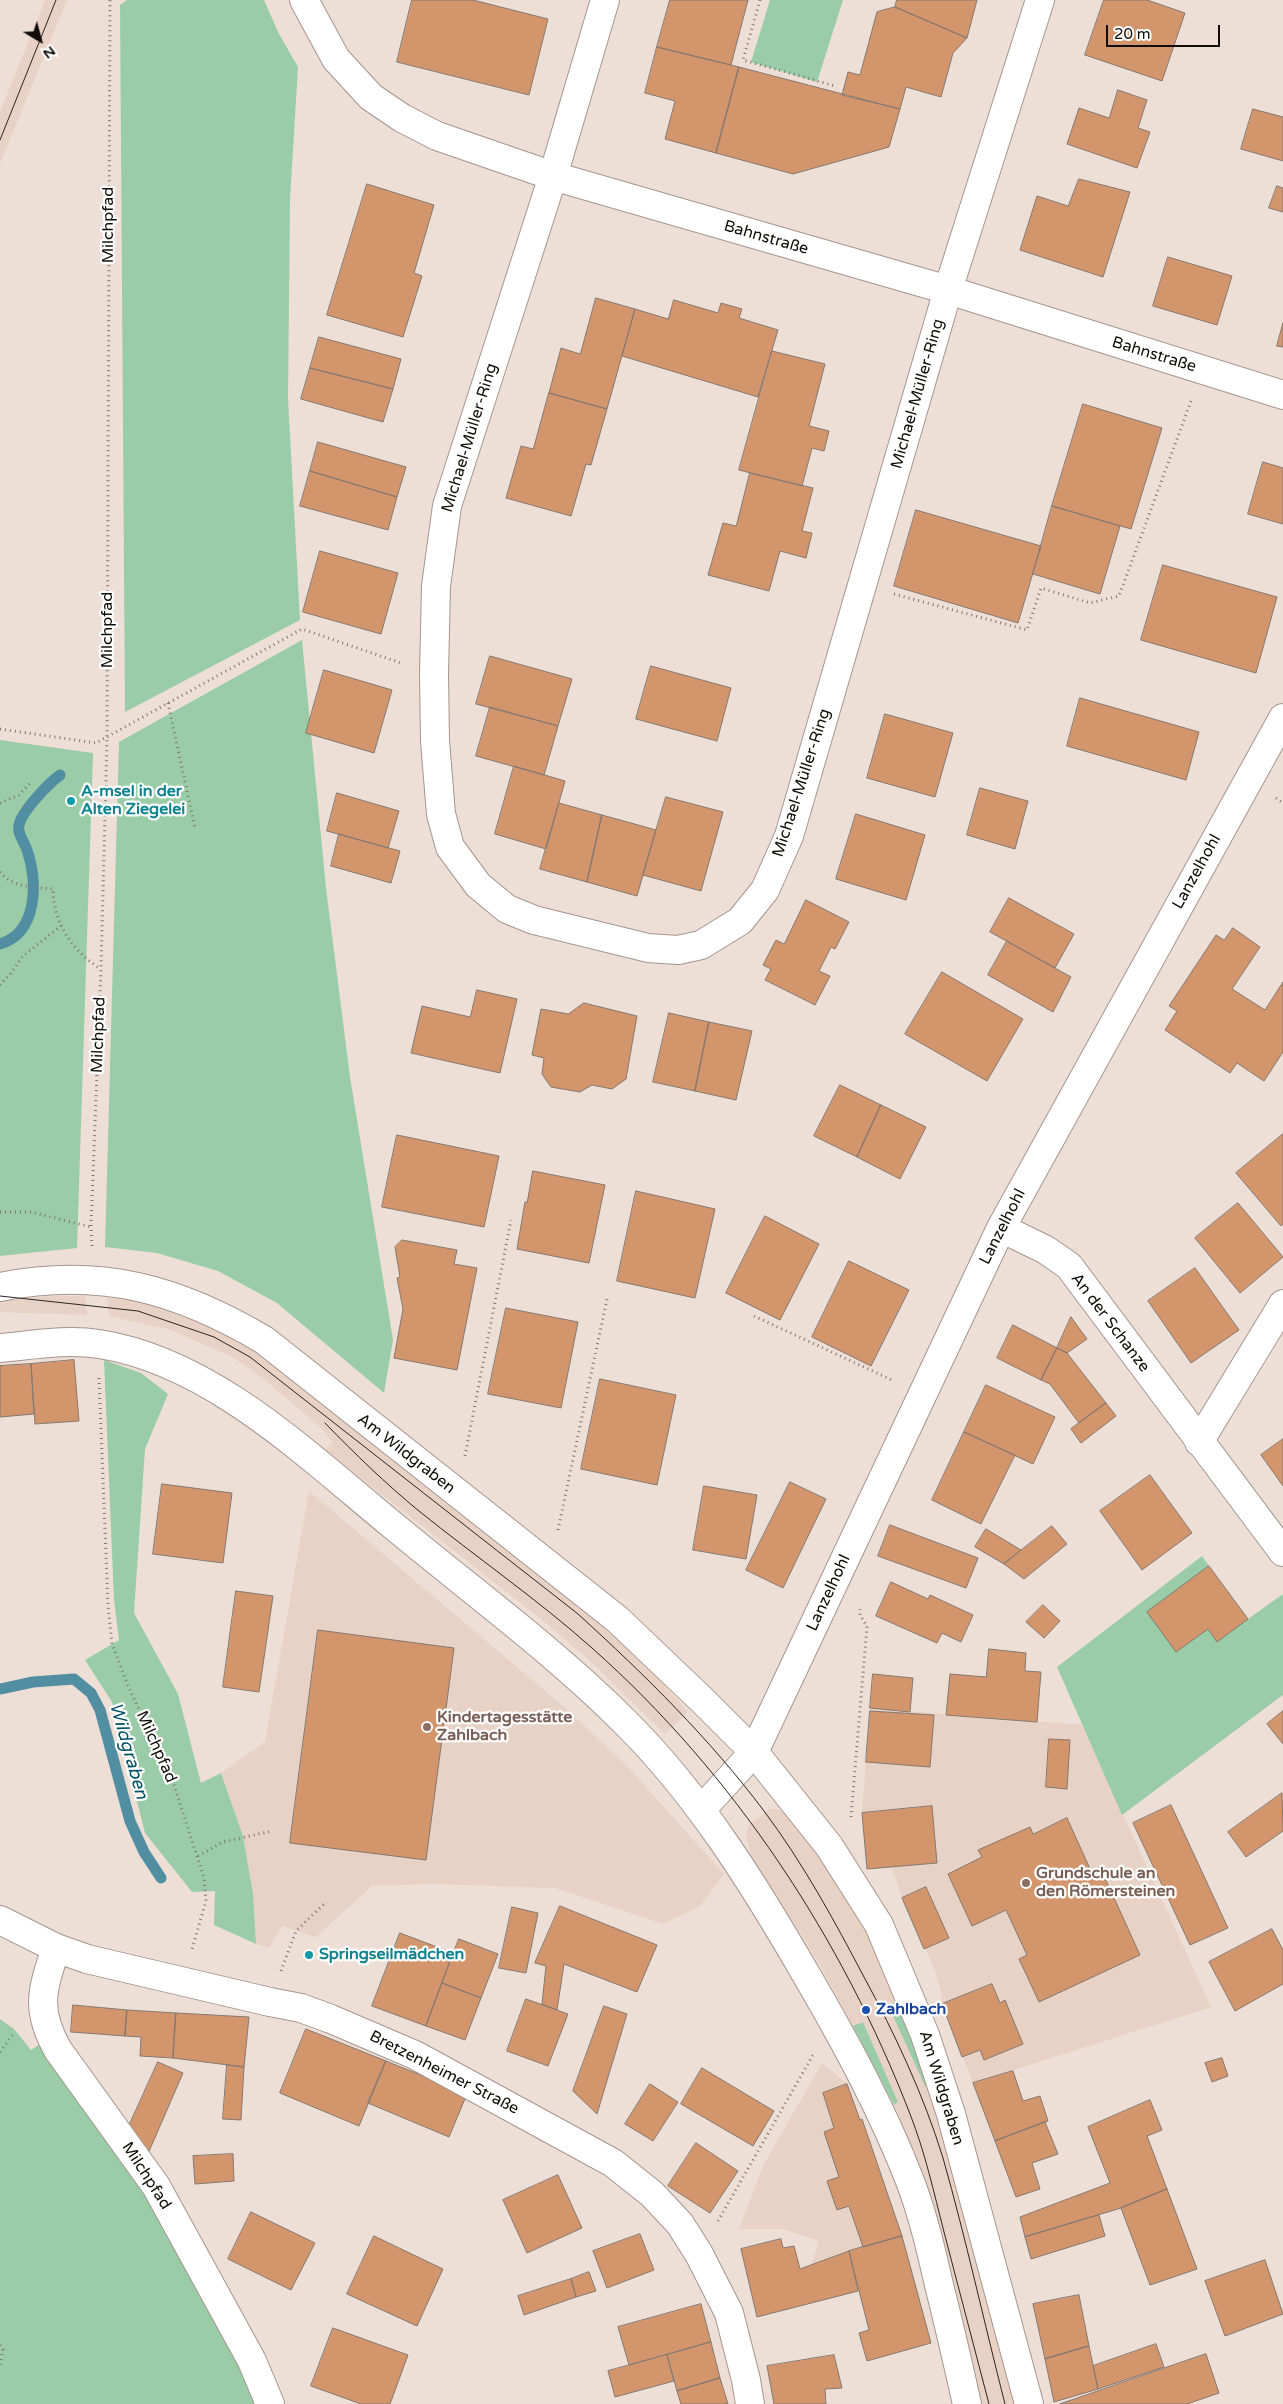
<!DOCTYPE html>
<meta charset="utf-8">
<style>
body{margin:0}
#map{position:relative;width:1283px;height:2404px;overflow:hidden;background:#eddfd6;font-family:"Varela Round",sans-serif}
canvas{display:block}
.north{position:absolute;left:15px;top:15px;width:50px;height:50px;-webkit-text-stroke:4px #fff;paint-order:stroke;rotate:143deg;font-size:14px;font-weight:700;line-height:20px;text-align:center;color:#100c09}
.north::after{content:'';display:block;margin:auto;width:18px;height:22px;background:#100c09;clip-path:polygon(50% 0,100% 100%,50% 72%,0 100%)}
.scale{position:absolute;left:1106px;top:25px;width:114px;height:22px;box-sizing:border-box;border:2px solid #100c09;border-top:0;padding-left:6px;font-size:15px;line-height:18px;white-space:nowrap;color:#100c09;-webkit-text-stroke:4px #fff;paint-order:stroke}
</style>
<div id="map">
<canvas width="1283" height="2404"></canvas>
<div class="north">N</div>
<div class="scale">20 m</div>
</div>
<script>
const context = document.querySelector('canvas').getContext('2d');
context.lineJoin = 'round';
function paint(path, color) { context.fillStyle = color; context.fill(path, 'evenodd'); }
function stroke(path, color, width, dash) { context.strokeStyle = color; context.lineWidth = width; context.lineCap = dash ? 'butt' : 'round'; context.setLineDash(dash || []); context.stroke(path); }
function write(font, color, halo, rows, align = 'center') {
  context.font = font + ' "Varela Round",sans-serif'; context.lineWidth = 4.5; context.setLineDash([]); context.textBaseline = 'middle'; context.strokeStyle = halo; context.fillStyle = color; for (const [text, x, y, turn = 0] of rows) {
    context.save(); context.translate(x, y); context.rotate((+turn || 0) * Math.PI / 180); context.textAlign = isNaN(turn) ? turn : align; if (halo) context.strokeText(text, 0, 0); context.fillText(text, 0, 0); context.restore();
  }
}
paint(new Path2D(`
 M45,0H67L0,164V112Z
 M52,1296H85L87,1315L0,1312V1301Z
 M107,1298L132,1300L165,1310L206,1325L262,1356L583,1608L651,1670L688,1712L665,1734L588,1659L541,1619L325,1450L333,1442L319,1426L260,1376L232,1357L171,1330L109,1316Z
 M309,1491L570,1712L628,1767L724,1874L700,1906L663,1924L555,1888L430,1884L372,1886L316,1937L283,1926L269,1948L256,1944L253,1893L243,1836L221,1773L265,1742Z
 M870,1708L1082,1725L1211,2007L973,2083L942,2004L941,1991L935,1970L902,1898L892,1867L867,1869L862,1813Z
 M769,1809H777L790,1816L821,1858L873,1944L898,2000L888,2004L929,2085L968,2210L1015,2404H982L938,2224L919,2166L894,2105L898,2102L863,2022L853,2026L816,1958L751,1856L746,1835L749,1825Z
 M822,2063L847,2084L859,2120L862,2119L902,2236L849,2251L811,2266L819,2241L783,2229H739L763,2166Z`), '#e8d2c5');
paint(new Path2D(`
 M127,0H264L279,34L298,67L290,200L288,398L300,620L125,712L120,5Z
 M770,0H843L817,82L751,62Z
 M302,640L326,888L350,1077L393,1340L384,1393L277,1303L218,1271L157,1253L105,1247L119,742Z
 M0,740L93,753L77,1248L0,1256Z
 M104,1360L141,1373L168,1394L145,1449L134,1613L178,1694L201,1783L221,1773L243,1836L253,1893L256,1944L214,1925L215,1891L192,1892L145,1833L112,1702L85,1660L119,1640L114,1600Z
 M1202,1556L1209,1566L1208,1629L1217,1641L1283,1594V1695L1122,1815L1057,1667Z
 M898,2000L929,2085L925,2086L888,2005Z
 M0,2019L14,2029L31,2050L40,2044L125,2160L243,2363L259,2404H0Z
 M863,2022L898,2102L894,2105L853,2026Z`), '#9acda7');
stroke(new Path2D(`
 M0,944C38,933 38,881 27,850C24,841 17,834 19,825C22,811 48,784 60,775
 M0,1689L33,1682L74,1679L91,1693L100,1710L130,1821L144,1852L161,1878`), '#528ea2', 11);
const building = new Path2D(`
 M412,0H473L548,19L529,95L397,62Z
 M670,0H748L731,65L657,47Z
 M897,0H977L967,38L895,7Z
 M1104,0H1147L1185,13L1162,81L1085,55Z
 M895,7L967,38L953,53L941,97L906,87L900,109L842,95L848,72L860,75L877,12Z
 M657,47L739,67L716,153L665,139L675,101L645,93Z
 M739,67L900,109L889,147L793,174L716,153Z
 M1118,90L1147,100L1138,128L1150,132L1137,168L1067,144L1079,108L1109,118Z
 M1253,109L1283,117V161L1241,149Z
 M1079,179L1130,192L1103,277L1020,250L1037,196L1068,206Z
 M367,184L434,205L414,273L422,276L403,337L327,315Z
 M1277,186L1283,188V212L1269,208Z
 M1168,257L1232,276L1217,325L1153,306Z
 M596,298L635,309L607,409L549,393L561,348L580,354Z
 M674,300L718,313L721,303L742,309L739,318L778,330L758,397L622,356L635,309L668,319Z
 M1283,323V347L1277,346Z
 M319,337L401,359L393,389L310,368Z
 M772,351L825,364L809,426L829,431L824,451L812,448L802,486L739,470Z
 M310,368L393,389L383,422L301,399Z
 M549,393L607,409L591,465L586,464L571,516L506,498L521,446L533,449Z
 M1083,404L1162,428L1131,529L1052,506Z
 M318,442L406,467L397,497L310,471Z
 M1263,462L1283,468V524L1248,514Z
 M310,471L397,497L388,530L300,506Z
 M750,473L813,488L802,531L812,533L806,558L780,551L769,591L708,575L723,523L736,526Z
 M1052,506L1120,526L1100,594L1033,574Z
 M916,510L1041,546L1018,623L894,586Z
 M320,551L398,573L381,634L303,612Z
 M1163,565L1277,597L1256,673L1141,640Z
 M490,656L572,679L558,726L476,704Z
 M651,666L731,688L717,741L636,719Z
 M324,670L392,690L374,753L306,733Z
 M1080,698L1199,732L1186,780L1067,746Z
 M490,707L558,726L544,775L476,756Z
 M885,714L953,733L935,797L867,778Z
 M514,766L565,781L546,849L495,834Z
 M980,788L1028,801L1015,849L967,835Z
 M337,793L399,811L388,848L327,831Z
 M666,797L723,812L701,891L643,875Z
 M559,803L602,815L587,882L540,869Z
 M856,814L925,835L906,900L836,879Z
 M602,815L656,830L637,896L587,882Z
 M339,834L400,851L391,883L331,866Z
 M1009,898L1074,934L1055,968L990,932Z
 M806,900L849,922L835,949L831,947L819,971L830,976L815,1005L765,980L771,969L763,965L776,940L784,944Z
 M1233,928L1260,947L1232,989L1265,1010L1283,982V1052L1264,1081L1237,1063L1230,1073L1165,1030L1177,1011L1169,1006L1216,935L1224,940Z
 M1007,941L1071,977L1053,1012L988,975Z
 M942,972L1023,1019L987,1081L905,1034Z
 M477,990L517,999L500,1073L411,1053L422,1006L470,1017Z
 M584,1003L637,1016L626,1079L612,1089L592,1085L580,1092L551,1087L542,1074L544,1058L532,1055L541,1009L568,1014Z
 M669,1013L709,1022L695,1091L653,1082Z
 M709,1022L752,1031L736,1100L695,1091Z
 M840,1085L881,1105L857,1157L814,1136Z
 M881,1105L926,1127L900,1179L857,1157Z
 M1283,1134V1224L1281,1226L1236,1173Z
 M397,1135L499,1156L484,1227L382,1207Z
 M533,1171L605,1185L589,1263L517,1249L525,1202H527Z
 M636,1191L715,1209L695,1298L617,1281Z
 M1238,1203L1283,1257L1240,1293L1195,1238Z
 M765,1216L819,1244L780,1320L726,1293Z
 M402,1240L457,1250L454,1264L477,1268L457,1370L394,1358L403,1309L397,1278L400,1277L395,1247Z
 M849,1261L909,1290L871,1366L812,1337Z
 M1195,1268L1239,1330L1191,1363L1148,1301Z
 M506,1308L578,1322L561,1408L488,1394Z
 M1071,1317L1087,1339L1067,1353L1057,1348Z
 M1013,1325L1057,1348L1041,1380L997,1358Z
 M1057,1348L1067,1353L1106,1403L1079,1423L1050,1384L1041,1380Z
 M74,1360L79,1421L35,1424L31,1364Z
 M31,1364L34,1414L0,1417V1366Z
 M600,1379L676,1395L657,1485L581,1469Z
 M986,1385L1055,1417L1033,1464L964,1432Z
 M1106,1403L1116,1416L1081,1443L1071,1429Z
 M964,1432L1015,1455L981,1524L932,1500Z
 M1283,1439V1486L1261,1455Z
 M1150,1475L1192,1533L1142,1570L1100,1511Z
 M790,1482L826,1499L783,1588L746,1570Z
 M162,1484L232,1493L223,1563L153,1554Z
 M704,1486L757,1495L746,1559L693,1550Z
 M890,1525L978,1558L966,1588L878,1556Z
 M1052,1526L1067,1544L1024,1579L1004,1564Z
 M986,1529L1021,1550L1004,1564L975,1547Z
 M1209,1566L1248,1619L1217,1642L1208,1629L1176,1652L1147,1612Z
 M891,1582L928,1599L930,1595L973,1615L961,1642L942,1633L937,1643L876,1616Z
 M236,1591L273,1596L259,1692L223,1687Z
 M1043,1605L1060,1621L1044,1638L1026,1622Z
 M318,1630L454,1648L426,1860L290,1843Z
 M989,1649L1026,1653L1025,1671L1041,1672L1037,1722L946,1715L950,1674L986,1677Z
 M873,1674L913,1678L910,1712L870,1708Z
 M870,1711L934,1715L930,1767L866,1762Z
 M1283,1711V1744L1267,1724Z
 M1049,1739L1070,1740L1067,1789L1046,1787Z
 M1282,1793L1283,1831L1246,1857L1228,1832Z
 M1171,1805L1228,1928L1190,1945L1133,1823Z
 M932,1806L937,1863L867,1869L862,1813Z
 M1067,1818L1091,1871L1100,1867L1140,1955L1039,2002L1019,1959L1027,1955L1006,1910L972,1926L948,1874L982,1857L978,1850L1030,1827L1033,1834Z
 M926,1887L949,1938L924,1949L902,1898Z
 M560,1906L657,1945L637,1992L564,1964L557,2010L542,2004L546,1966L535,1963Z
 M512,1907L538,1913L526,1973L499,1968Z
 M1272,1929L1283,1950V1984L1235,2011L1209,1962Z
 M400,1933L453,1953L426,2026L372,2006Z
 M459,1939L498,1954L481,1998L442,1983Z
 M442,1983L481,1998L465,2040L426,2026Z
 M992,1984L1000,2003L1005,2000L1023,2044L984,2060L980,2050L962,2057L942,2004Z
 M526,1999L568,2014L548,2066L507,2051Z
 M73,2005L127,2010L125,2036L71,2032Z
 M604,2006L627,2014L597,2114L573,2091Z
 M127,2010L176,2013L173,2058L140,2056L141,2037L125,2036Z
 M176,2013L249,2017L244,2067L173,2058Z
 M306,2029L386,2061L359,2126L280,2093Z
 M1222,2058L1228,2076L1212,2082L1205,2063Z
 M386,2061L467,2094L449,2137L368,2103Z
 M158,2062L183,2073L147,2156L128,2128Z
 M227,2065L244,2067L241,2120L223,2119Z
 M702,2068L774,2111L753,2146L681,2104Z
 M1013,2071L1023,2101L1040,2096L1048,2121L995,2141L973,2083Z
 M650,2084L678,2102L653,2141L625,2124Z
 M847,2084L860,2120L862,2119L902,2236L863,2247L849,2206L837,2210L827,2181L839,2177L824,2132L834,2128L823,2093Z
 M1150,2100L1162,2130L1147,2136L1167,2189L1121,2208L1025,2237L1020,2217L1110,2183L1088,2127Z
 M1045,2122L1058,2154L1032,2163L1040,2189L1016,2197L995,2141Z
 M696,2143L738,2171L710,2213L668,2186Z
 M233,2154L234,2181L195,2184L193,2156Z
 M558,2175L582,2228L527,2253L503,2200Z
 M1167,2189L1197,2269L1150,2285L1121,2208Z
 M251,2212L315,2243L291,2290L228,2259Z
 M1099,2215L1105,2236L1031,2259L1025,2237Z
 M640,2234L654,2270L607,2288L593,2251Z
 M374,2236L443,2269L417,2326L347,2294Z
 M902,2236L931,2343L867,2361L859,2333L869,2330L849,2251Z
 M781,2239L783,2248L794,2246L800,2269L849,2251L858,2291L757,2317L741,2249Z
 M1265,2260L1283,2314L1225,2336L1205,2281Z
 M589,2272L596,2291L576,2297L571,2279Z
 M571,2279L576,2297L524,2315L518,2296Z
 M1079,2295L1089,2346L1045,2359L1033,2304Z
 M701,2304L711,2342L629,2365L618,2327Z
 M333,2328L408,2355L390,2404H361L311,2386Z
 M711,2342L720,2378L677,2391L667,2355Z
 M1156,2344L1164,2367L1098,2389L1093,2366Z
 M1089,2346L1098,2389L1054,2402L1045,2359Z
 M1206,2354L1219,2393L1187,2404H1060Z
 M667,2355L674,2381L615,2397L608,2371Z
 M834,2355L842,2388L825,2389L826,2404H774L767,2366Z
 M720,2378L728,2404H681L677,2391Z`);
paint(building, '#d3956b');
stroke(building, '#857870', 1);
const minor = new Path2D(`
 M304,0L336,59L371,97L402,118L437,136L553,176L948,290L1283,395
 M605,0L553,176L447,506L436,586L434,674L435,741L441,814L450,847L478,885L507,909L534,920L648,948L678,950L701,945L740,921L765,890L789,836L948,290L1040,0
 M1001,1228L1046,1250L1069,1266L1283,1552
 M0,1287C100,1267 178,1289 264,1340L617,1619L702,1700L754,1752L829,1846L879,1925L925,2035L951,2114L1029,2404
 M0,1348C33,1345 67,1339 99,1344C210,1361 306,1454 390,1523C468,1588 552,1649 624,1721C698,1794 755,1886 807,1976C846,2043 882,2109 910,2181C923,2215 931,2250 939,2285C949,2324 958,2364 967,2404
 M1199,1442L1283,1304
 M701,1810L754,1752L1001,1228L1283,718
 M0,1920L56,1948L87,1959L270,2002L301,2008L331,2019L415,2055L613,2163L652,2194L680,2224L699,2254L729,2313L746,2380L750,2404
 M56,1948C42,1990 35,2010 58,2050L156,2186L252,2361L270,2404`);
stroke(minor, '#a4968e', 30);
stroke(new Path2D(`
 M760,0L743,60L835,86
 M894,594L1027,630L1041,588L1090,603L1119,596L1191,401
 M168,703L195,828
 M0,729L96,743L302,629L401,663
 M1276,798L1283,803
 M0,803L19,795L32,781
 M0,872C13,888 34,887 53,889C53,923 73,952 101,969
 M0,985L11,973L23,956L61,926
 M0,1212H31L91,1227
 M92,1246L91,1227L101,969L107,738L110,0
 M754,1316L892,1380
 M99,1378L108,1605L112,1644L129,1688L174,1785L204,1878L206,1901L192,1949
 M465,1456L511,1220
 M558,1530L607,1299
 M851,1817L867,1626L860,1615V1609
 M198,1856L223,1842L272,1831
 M281,1971L296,1931L324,1904
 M0,2052L14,2033
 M718,2221L813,2055
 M0,2345L3,2350L0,2365`), '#7f7670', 3, [1, 4]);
stroke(minor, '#fff', 28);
stroke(new Path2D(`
 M0,140L56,0
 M0,1296L138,1311L214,1337L250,1357L578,1614C645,1675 710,1739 764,1811C803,1863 834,1920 864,1977C895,2034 924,2096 943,2158C966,2239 984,2322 1005,2404
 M325,1423C355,1454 386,1484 419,1511C476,1557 537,1599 592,1648C734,1774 842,1938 910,2114C925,2152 934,2193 944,2232C959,2289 974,2347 989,2404`), '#2b2622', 1);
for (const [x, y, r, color] of [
 [71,801,5,"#0f9aa8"],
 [427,1727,5,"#8d6e63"],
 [1026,1883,5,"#8d6e63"],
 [309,1955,5,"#0f9aa8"],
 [866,2010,5,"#1a4fb4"]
]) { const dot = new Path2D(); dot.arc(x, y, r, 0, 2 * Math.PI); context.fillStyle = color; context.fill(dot); stroke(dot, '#fff', 2); }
write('16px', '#100c09', '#fff', [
 ["Milchpfad",109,225,-90],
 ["Bahnstraße",766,238,16],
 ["Bahnstraße",1154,355,17],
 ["Michael-Müller-Ring",918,394,-74],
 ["Michael-Müller-Ring",470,438,-73],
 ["Milchpfad",108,630,-90],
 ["Michael-Müller-Ring",802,783,-72],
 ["Lanzelhohl",1197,872,-61],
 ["Milchpfad",99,1035,-88],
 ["Lanzelhohl",1003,1227,-63],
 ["An der Schanze",1110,1323,53],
 ["Am Wildgraben",406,1454,38],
 ["Lanzelhohl",829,1593,-65],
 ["Milchpfad",156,1747,66],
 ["Bretzenheimer Straße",444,2073,27],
 ["Am Wildgraben",941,2088,73],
 ["Milchpfad",146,2176,57]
]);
write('bold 16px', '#0d838f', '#fff', [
 ["A-msel in der",81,792],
 ["Alten Ziegelei",81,810],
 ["Springseilmädchen",319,1955]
], 'left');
write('bold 16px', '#785e54', '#fff', [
 ["Kindertagesstätte",437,1718],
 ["Zahlbach",437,1736],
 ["Grundschule an",1036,1874],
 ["den Römersteinen",1036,1892]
], 'left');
write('bold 16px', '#164399', '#fff', [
 ["Zahlbach",876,2010]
], 'left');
write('italic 18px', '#005065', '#fff', [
 ["Wildgraben",128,1751,74]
]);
</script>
